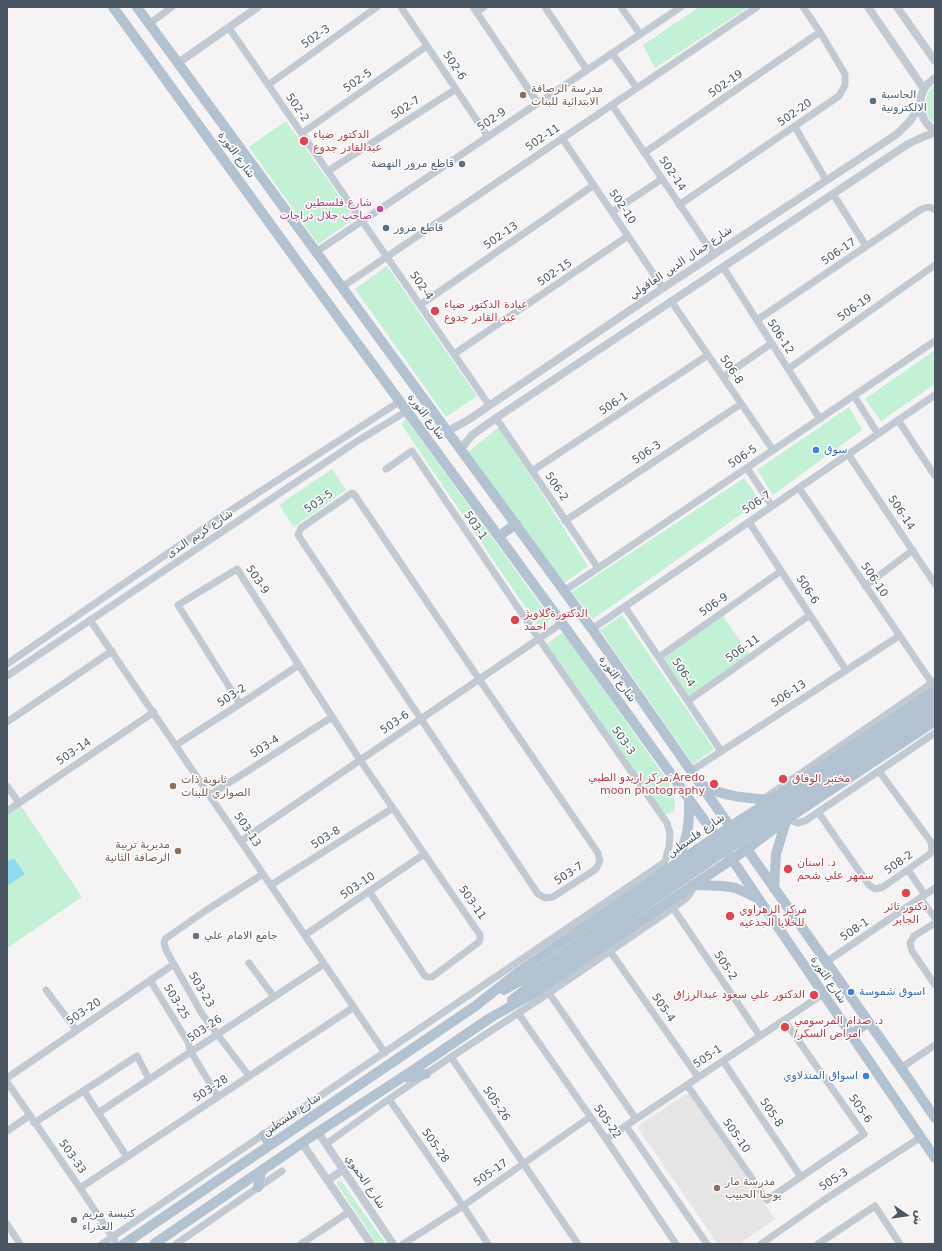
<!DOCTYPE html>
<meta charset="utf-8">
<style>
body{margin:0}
#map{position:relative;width:942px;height:1251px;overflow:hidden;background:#f5f3f3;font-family:"DejaVu Sans",Vazirmatn,sans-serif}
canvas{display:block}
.frame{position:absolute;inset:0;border:8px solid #4a5661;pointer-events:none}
.north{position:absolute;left:886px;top:1195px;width:40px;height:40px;-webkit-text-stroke:3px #fff;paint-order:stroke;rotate:103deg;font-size:11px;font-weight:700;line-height:16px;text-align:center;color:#4a5661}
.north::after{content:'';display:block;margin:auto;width:14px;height:18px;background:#4a5661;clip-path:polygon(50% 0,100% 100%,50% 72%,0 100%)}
</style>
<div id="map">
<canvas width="942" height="1251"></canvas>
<div class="frame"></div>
<div class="north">ش</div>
</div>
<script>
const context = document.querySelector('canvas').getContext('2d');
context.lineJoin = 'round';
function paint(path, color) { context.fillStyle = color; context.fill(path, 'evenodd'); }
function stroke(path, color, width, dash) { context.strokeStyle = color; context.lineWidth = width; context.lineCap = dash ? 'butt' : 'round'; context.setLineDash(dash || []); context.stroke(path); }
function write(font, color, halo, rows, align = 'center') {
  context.font = font + ' "DejaVu Sans",Vazirmatn,sans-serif'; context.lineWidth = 3; context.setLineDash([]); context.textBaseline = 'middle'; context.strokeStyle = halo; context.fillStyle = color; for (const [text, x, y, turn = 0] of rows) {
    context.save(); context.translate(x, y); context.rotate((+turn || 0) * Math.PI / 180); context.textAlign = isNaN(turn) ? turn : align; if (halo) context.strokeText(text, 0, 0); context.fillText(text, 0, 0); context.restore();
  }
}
paint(new Path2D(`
 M686,1094H689L709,1123L775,1219L774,1220L739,1244H718L638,1128L639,1125Z`), '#e6e4e5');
paint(new Path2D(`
 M699,7H749L655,68L643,45Z
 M935,85V125C924,114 922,96 935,85Z
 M286,121L355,218L318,244L249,147Z
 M387,266L477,396L446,417L355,289Z
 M935,350V384L881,421L865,399Z
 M849,407L862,430L773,495L757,470Z
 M406,419L551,619L540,629L401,424Z
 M499,427L588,566L564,583L468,452Z
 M332,469L346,490L294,527L279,505Z
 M744,478L760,501L593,619L572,592Z
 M721,613L751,657L688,701L659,657Z
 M622,615L714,749L693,764L600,630Z
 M563,632L669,783L675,802L674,811L665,815L547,644Z
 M19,803L82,897L7,948V811Z
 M339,1181L342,1182L386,1244H377L337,1184V1182Z`), '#c3f1d5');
paint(new Path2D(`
 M14,858L25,874L7,886V862Z`), '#90daee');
stroke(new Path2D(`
 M401,7L488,137
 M473,7L538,103
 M545,7L587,70
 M621,7L640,34
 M477,12L484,7
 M149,24L172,7
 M229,28L489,405
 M612,53L637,88
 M268,85L377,7
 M612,105L714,255
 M795,127L826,180
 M302,133L427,46
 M562,138L663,288
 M644,153L820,32
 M328,171L456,89
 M833,194L866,246
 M679,205L839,96L845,85V74L820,32L803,7
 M612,212L662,179
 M316,252L681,7
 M723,267L820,419
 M342,287L757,7
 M671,301L773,450
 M420,305L594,185
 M757,320L920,210C926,207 930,206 935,210
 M454,354L628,236
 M788,369L935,265
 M723,377L772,343
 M854,396L878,434
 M496,418L598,568
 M898,420L935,476
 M848,454L935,584
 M747,468L772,506
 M532,471L708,355
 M799,488L932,683
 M352,493L354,494L479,679L598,853L600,861L596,869L553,897L545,898L538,894L298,535L301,528Z
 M565,521L741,404
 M749,522L846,670
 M865,586L913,550
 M564,591L935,341
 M625,607L721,751
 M90,620L385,1053
 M592,629L935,395
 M659,657L781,571
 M7,664L222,516L399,402
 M7,676L356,442L407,411
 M688,701L810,615
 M240,704L178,605L237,569L360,760L480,935V939L479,942L432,977H428L425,976L369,891
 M7,722L112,651
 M176,745L240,704L299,665
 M691,771L899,636
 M7,786L19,803
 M210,795L332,717
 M762,800L935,681
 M7,811L154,712
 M818,812L869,885L875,889L883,887L930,854L932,849L931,842L879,771
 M787,819L797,823L805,821L935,733
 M241,841L562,623
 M908,870L925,895
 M271,885L393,808
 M920,898L935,918
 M673,908L760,1036
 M935,923L914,936L910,943L912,951L935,985
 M305,935L424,854
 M610,951L698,1077
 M826,962L935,888
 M249,963L274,997
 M150,980L188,1042L191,1052L218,1097
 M46,990L76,1030
 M549,993L636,1119
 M518,1013L606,1139L676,1244
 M451,1057L578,1244
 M723,1061L801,1177
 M901,1068L935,1045
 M249,1076L202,1014L166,950L164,943L165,939L205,911L263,874
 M7,1078L174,964
 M7,1082L80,1188L117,1244
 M687,1085L767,1200L864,1134L784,1020
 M84,1091L127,1157
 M389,1099L463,1206L488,1244
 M98,1113L324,964
 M34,1123L137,1056L149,1079
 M626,1126L707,1244
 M7,1131L29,1116
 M606,1139L823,994
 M326,1144L389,1099L451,1057L549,993L673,908C682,902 691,897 694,885
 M80,1188L354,1007
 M7,1224L20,1244
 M102,1244L665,862L669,846L670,833L667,823L539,639L412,451L386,469
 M176,1244L282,1171
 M301,1244L349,1212
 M403,1244L463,1206L590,1117
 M761,1244L824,1200L921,1137
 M818,1244L875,1206L900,1244`), '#c1cad2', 7);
stroke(new Path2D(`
 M868,7L924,89
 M897,7L935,61
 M178,63L258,7
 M935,78C915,91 916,118 935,131
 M448,431L468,420L663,288L897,134L910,121L920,106
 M461,449L472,435L496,418L908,144L925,136L935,133
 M318,1132L393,1244
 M302,1143L371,1244
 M328,1180L343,1170`), '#c1cad2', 8);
stroke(new Path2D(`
 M113,7L305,272L562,623L720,842
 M137,7L592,629L691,771L734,832
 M499,536L516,524
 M920,711L935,699
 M925,718L935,712
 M704,786C725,797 748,798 772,800
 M744,845L901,1068L935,1118
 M729,855L935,1158
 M676,863C687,841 690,824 689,800
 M694,885L723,886L736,888L757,898
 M774,889L776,854L786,821
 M504,990L539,970
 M512,1000L543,976
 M851,1035L868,1022
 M404,1077L418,1076L426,1074
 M264,1135L270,1145
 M258,1187L261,1171
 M124,1244L474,1007L520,971L731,826L772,800L935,691
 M154,1244L318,1132L412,1071L490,1018L534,993L747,849L787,819L935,721`), '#b3c2d1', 10);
stroke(new Path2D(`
 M539,970L711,851L920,711
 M543,976L716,857L925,718`), '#b3c2d1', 10);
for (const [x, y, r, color] of [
 [523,95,4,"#8d6e63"],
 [873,101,4,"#5c6f8a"],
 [304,141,5,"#e0444e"],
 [462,164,4,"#5c6f8a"],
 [380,209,4,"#d1479c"],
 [386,228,4,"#5c6f8a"],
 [435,311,5,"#e0444e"],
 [816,450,4,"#3f7fe0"],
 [515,620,5,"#e0444e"],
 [783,779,5,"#e0444e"],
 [714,784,5,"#e0444e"],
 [173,786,4,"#8d6e63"],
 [178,851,4,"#8d6e63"],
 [788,869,5,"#e0444e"],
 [906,893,5,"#e0444e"],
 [730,916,5,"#e0444e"],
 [196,936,4,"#6b7280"],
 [851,992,4,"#3f7fe0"],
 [814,995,5,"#e0444e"],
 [785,1027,5,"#e0444e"],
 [866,1076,4,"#3f7fe0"],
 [717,1188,4,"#8d6e63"],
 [74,1220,4,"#6b7280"]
]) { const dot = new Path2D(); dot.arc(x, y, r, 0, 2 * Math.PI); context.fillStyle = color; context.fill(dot); stroke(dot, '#fff', 1.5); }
write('11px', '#4a5661', '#fff', [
 ["502-3",316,37,-35],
 ["502-6",454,66,56],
 ["502-5",358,81,-35],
 ["502-19",726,84,-35],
 ["502-2",297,108,55],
 ["502-7",406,108,-33],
 ["502-20",795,113,-35],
 ["502-9",492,120,-34],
 ["502-11",543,138,-34],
 ["شارع الثورة",236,155,54],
 ["502-14",672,174,56],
 ["502-10",622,207,56],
 ["502-13",501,236,-35],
 ["506-17",839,252,-34],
 ["شارع جمال الدين العاقولي",681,263,-34],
 ["502-15",555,273,-34],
 ["502-4",421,286,55],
 ["506-19",855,308,-35],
 ["506-12",780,337,57],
 ["506-8",731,370,56],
 ["506-1",614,404,-33],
 ["شارع الثورة",426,417,53],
 ["506-3",647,453,-34],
 ["506-5",743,457,-34],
 ["506-2",556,487,56],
 ["503-5",319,502,-34],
 ["506-7",757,503,-34],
 ["506-14",901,513,56],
 ["503-1",475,526,56],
 ["شارع كريم الندى",200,534,-34],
 ["503-9",257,580,56],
 ["506-10",874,580,56],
 ["506-6",807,590,57],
 ["506-9",714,605,-35],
 ["506-11",743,649,-35],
 ["506-4",683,673,56],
 ["شارع الثورة",617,679,54],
 ["506-13",789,694,-33],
 ["503-2",232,696,-33],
 ["503-6",395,723,-34],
 ["503-3",623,741,55],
 ["503-4",265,747,-33],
 ["503-14",74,752,-34],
 ["503-13",247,830,56],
 ["شارع فلسطين",696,836,-35],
 ["503-8",326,838,-32],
 ["508-2",899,863,-35],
 ["503-7",569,874,-33],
 ["503-10",358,886,-34],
 ["503-11",472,903,55],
 ["508-1",855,930,-34],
 ["505-2",725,966,56],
 ["شارع الثورة",828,980,56],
 ["503-23",201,990,59],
 ["503-25",176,1002,59],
 ["505-4",663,1008,55],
 ["503-20",84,1012,-34],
 ["503-26",205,1029,-34],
 ["505-1",708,1057,-34],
 ["503-28",211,1089,-33],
 ["505-26",496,1104,56],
 ["505-6",860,1109,55],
 ["505-8",771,1113,56],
 ["شارع فلسطين",292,1115,-34],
 ["505-22",607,1122,55],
 ["505-10",736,1136,55],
 ["505-28",435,1146,55],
 ["503-33",72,1157,55],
 ["505-17",491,1173,-35],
 ["505-3",834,1180,-33],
 ["شارع الحموي",365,1182,56]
]);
write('11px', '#785e54', '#fff', [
 ["مدرسة الرصافة",531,89],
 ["الابتدائية للبنات",531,102],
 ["ثانوية ذات",181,780],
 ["الصواري للبنات",181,793],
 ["مديرية تربية",170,845,"right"],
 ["الرصافة الثانية",170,858,"right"],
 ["مدرسة مار",725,1182],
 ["يوحنا الحبيب",725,1195]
], 'left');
write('11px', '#4e5e75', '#fff', [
 ["الحاسبة",881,95],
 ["الالكترونية",881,108],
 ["قاطع مرور النهضة",454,164,"right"],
 ["قاطع مرور",394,228]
], 'left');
write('11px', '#be3a42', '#fff', [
 ["الدكتور ضياء",313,135],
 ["عبدالقادر جدوع",313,148],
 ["عيادة الدكتور ضياء",444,305],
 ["عبد القادر جدوع",444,318],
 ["الدكتورةگلاويژ",524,614],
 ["احمد",524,627],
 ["مركز اريدو الطبي;Aredo",705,778,"right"],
 ["moon photography",705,791,"right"],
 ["مختبر الوفاق",792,779],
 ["د. اسنان",797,863],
 ["سمهر علي شحم",797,876],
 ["دكتور ثائر",906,907,"center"],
 ["الجابر",906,920,"center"],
 ["مركز الزهراوي",739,910],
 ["للخلايا الجذعيه",739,923],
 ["الدكتور علي سعود عبدالرزاق",805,995,"right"],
 ["د. صدام المرسومي",794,1021],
 ["/امراض السكر",794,1034]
], 'left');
write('11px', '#b23c85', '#fff', [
 ["شارع فلسطين",372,203],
 ["صاحب جلال دراجات",372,216]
], 'right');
write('11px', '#366cbe', '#fff', [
 ["سوق",824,450],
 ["اسوق شموسة",859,992],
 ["اسواق المندلاوي",858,1076,"right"]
], 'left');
write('11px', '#5b616d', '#fff', [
 ["جامع الامام علي",204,936],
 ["كنيسة مريم",82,1214],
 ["العذراء",82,1227]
], 'left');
</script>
